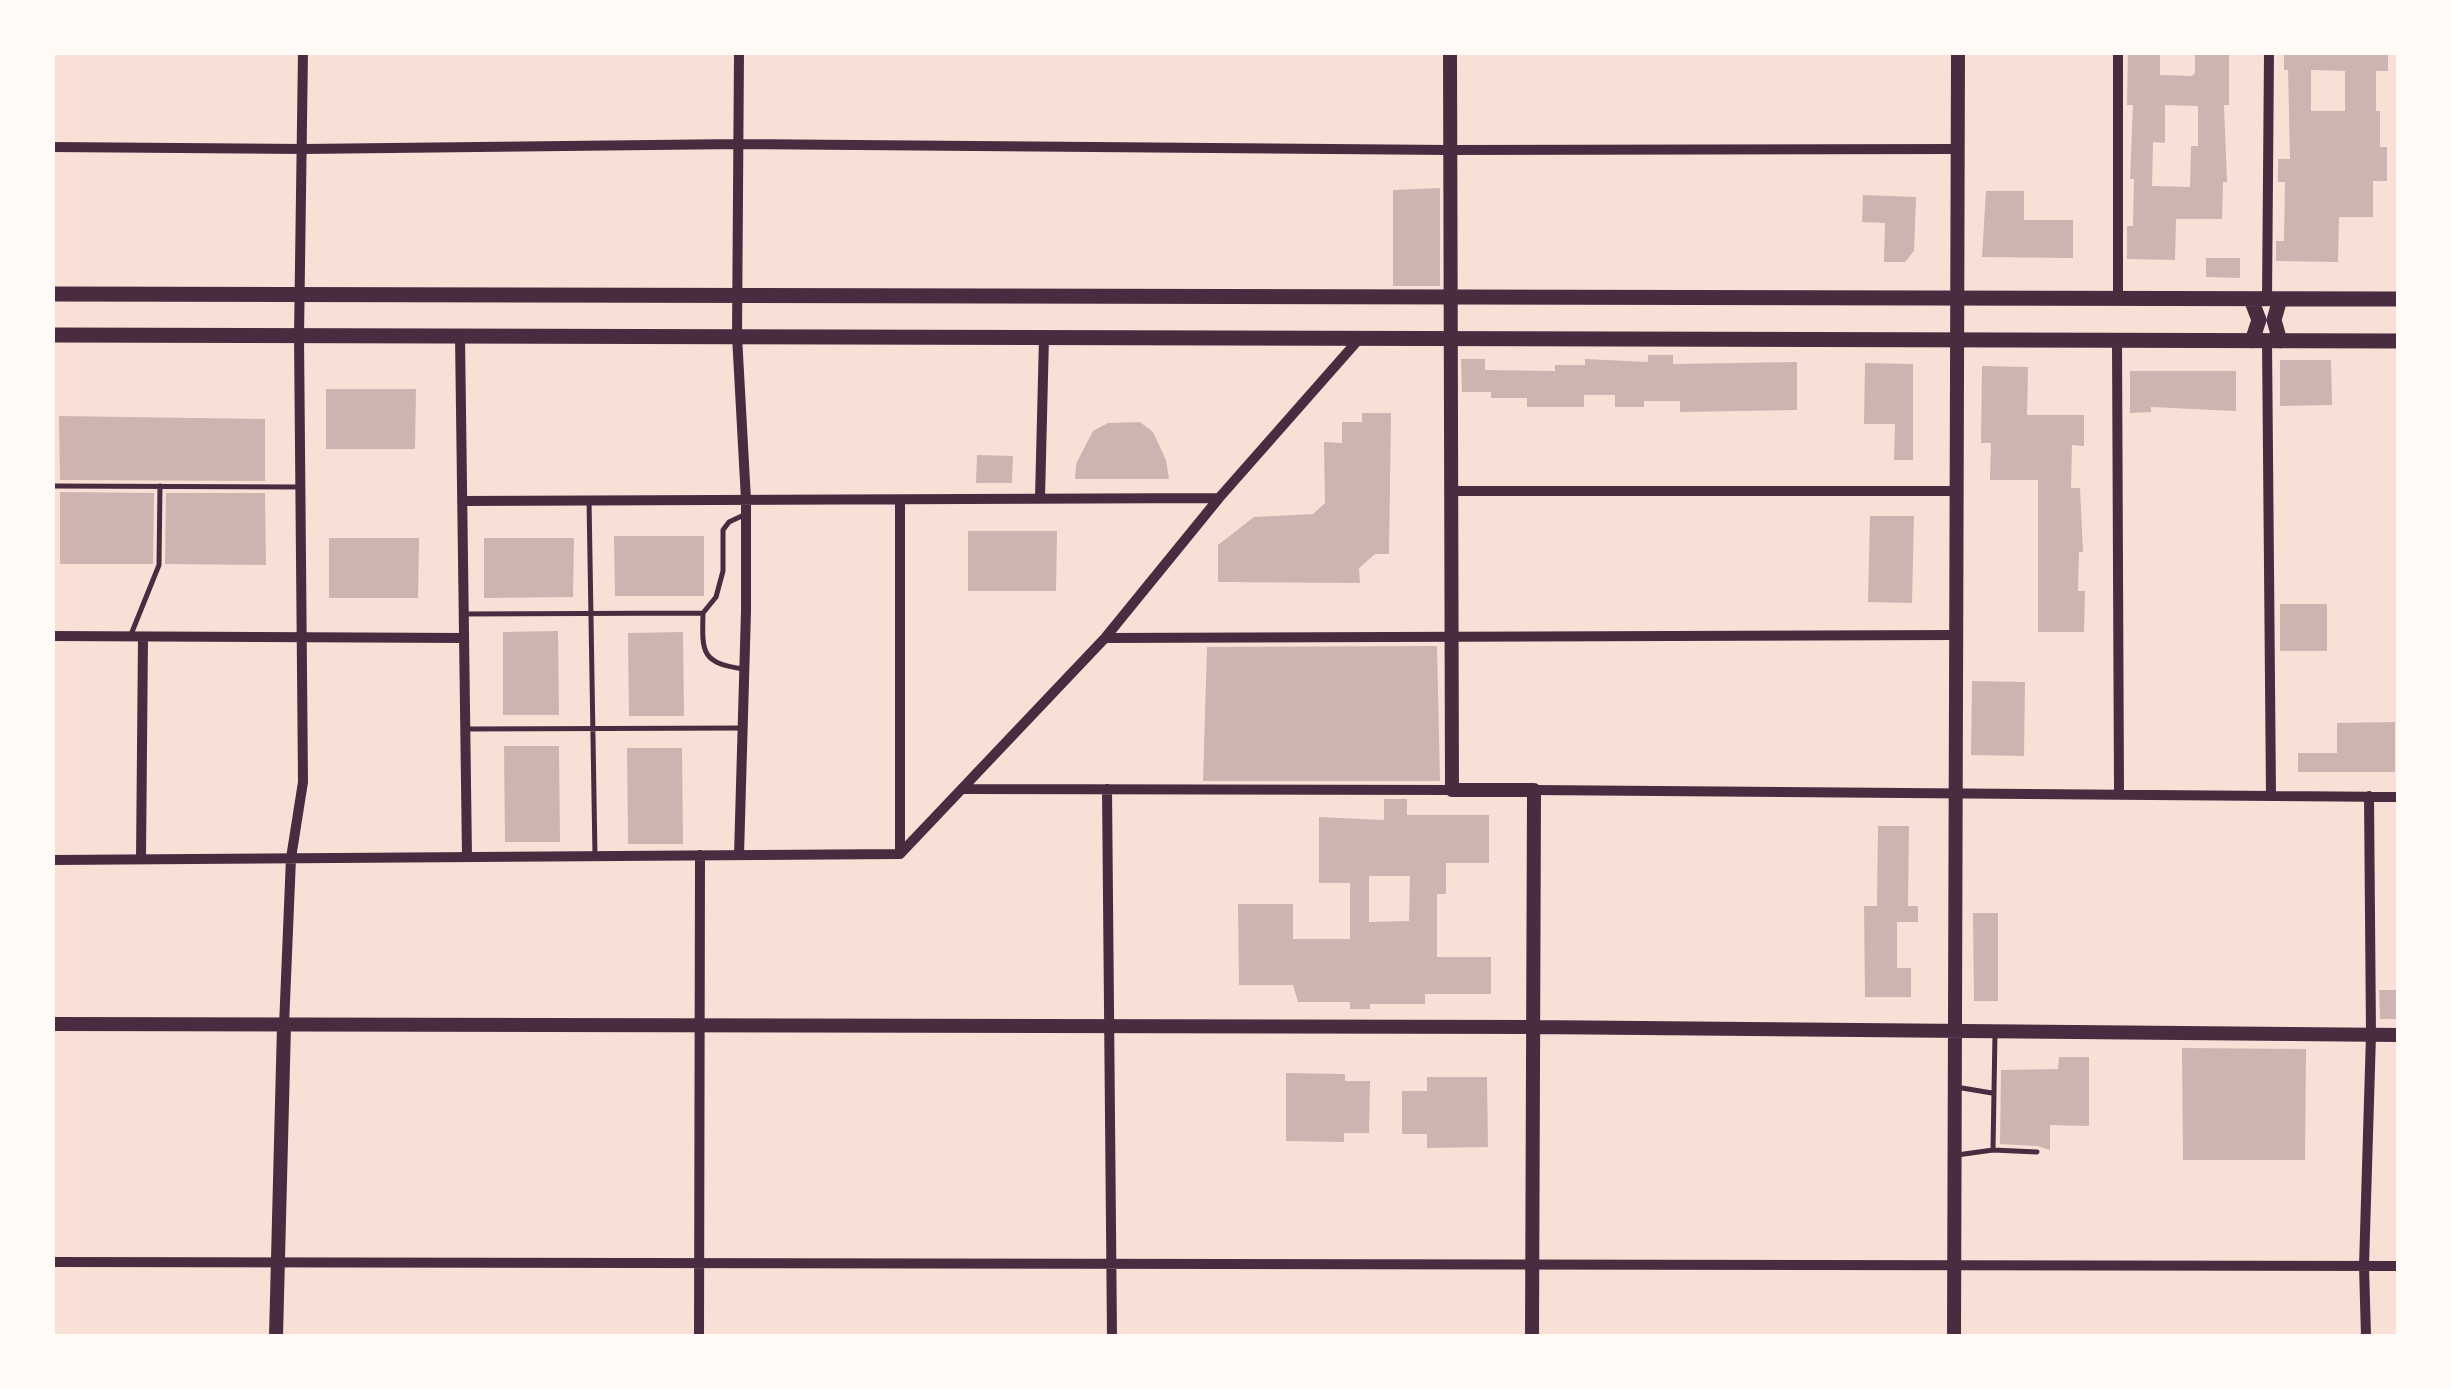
<!DOCTYPE html>
<style>
body{margin:0}
#map{position:relative;width:2451px;height:1389px;overflow:hidden;background:#f7e1d7;font-family:Quicksand,sans-serif}
canvas{display:block}
.frame{position:absolute;inset:0;border:55px solid #fffaf5;pointer-events:none}
</style>
<div id="map">
<canvas width="2451" height="1389"></canvas>
<div class="frame"></div>
</div>
<script>
const context = document.querySelector('canvas').getContext('2d');
context.lineJoin = 'round';
function paint(path, color) { context.fillStyle = color; context.fill(path, 'evenodd'); }
function stroke(path, color, width, dash) { context.strokeStyle = color; context.lineWidth = width; context.lineCap = dash ? 'butt' : 'round'; context.setLineDash(dash || []); context.stroke(path); }
paint(new Path2D(`
 M2128,52H2160V75L2192,76L2195,73V52H2229V105H2224L2227,182H2223L2222,219H2176L2175,260L2127,259V226H2133L2134,179H2130L2133,105H2127ZM2165,105L2198,106V146H2191L2190,187L2152,186L2153,142L2165,143Z
 M2284,52H2388V71H2376V111H2380V147H2387V181H2373V217H2339L2338,262L2276,261V241H2284L2285,182H2278V159H2290L2288,70H2284ZM2311,70L2345,71V111H2311Z
 M1440,188V286H1393V190Z
 M1986,191H2024V220H2073V258L1982,257Z
 M1863,195L1916,197L1914,251L1905,262H1884L1885,223L1862,222Z
 M2206,258H2240V278L2206,277Z
 M1648,355H1673V364L1797,362V410L1680,412V401H1644V407H1615V395H1584V407H1527V398H1491V392H1462L1461,359H1485V370L1555,371V365H1585V359L1648,362Z
 M2280,360H2331L2332,405L2280,406Z
 M1865,363L1913,364V460H1894L1895,424H1864Z
 M1982,366L2028,367L2027,415H2084V446L2072,445L2071,488H2080L2083,552H2079L2078,591H2085L2084,632H2038V480H1990L1991,443H1981Z
 M2130,371H2236V411L2151,407V412L2130,413Z
 M326,389H416L415,449H326Z
 M1362,413H1391L1389,554H1375L1359,568L1360,583L1218,582V545L1254,517L1313,514L1325,503L1324,442L1342,443V422H1362Z
 M59,416L265,419V481L60,480Z
 M1140,422L1153,432L1166,460L1169,479H1075L1076,464L1093,431L1108,423Z
 M977,455L1013,456L1012,483H976Z
 M60,492L154,493L153,564H60Z
 M166,493H265L266,565L165,564Z
 M1870,516H1914L1912,603L1868,602Z
 M968,531H1057L1056,591H968Z
 M614,536H704V596H615Z
 M329,538H419L418,598H329Z
 M484,538H574L573,597L484,598Z
 M2280,604H2327V651H2280Z
 M558,631L559,715H503V632Z
 M683,632L684,716H629L628,633Z
 M1437,646L1440,781H1203L1207,647Z
 M1972,681L2025,682L2024,756L1971,755Z
 M2395,722V772H2298V753H2337V723Z
 M504,746H559L560,842H505Z
 M627,748H682L683,844H628Z
 M1384,799H1407V815H1489V863H1446V894H1437V957H1491V994H1425V1004H1370V1009H1350V1002H1298L1293,985H1239L1238,904H1293V939H1350V883H1319V817L1384,820ZM1369,876H1410L1409,921L1369,922Z
 M1878,826H1909L1908,906H1918V922H1897V968H1911V997H1865L1864,906H1877Z
 M1973,913H1998V1001H1974Z
 M2379,990H2398V1019H2380Z
 M2182,1048L2306,1049L2305,1160H2183Z
 M2059,1057H2089V1126L2050,1125V1150L2037,1146L2000,1144L2001,1070L2058,1069Z
 M1286,1073L1345,1074V1081H1370L1369,1133H1344V1142L1286,1141Z
 M1427,1077H1487L1488,1147L1427,1148V1134H1402V1091H1427Z`), '#ccb4b1');
stroke(new Path2D(`
 M52,486L299,487
 M589,499L595,856
 M703,613C702,653 701,663 744,669
 M464,614L703,613L716,597L723,571V530L729,522L746,514
 M130,637L159,565L160,486
 M468,729L742,728
 M1956,1087L1992,1093
 M1993,1150L1995,1033
 M1957,1155L1993,1150L2037,1152`), '#4a2c40', 5);
stroke(new Path2D(`
 M739,52L737,336L746,500V611L739,855
 M2118,52V298
 M52,147L304,149L738,144L1449,150L1958,149
 M2267,299L2269,52
 M460,336L467,857
 M2117,341L2119,794
 M2267,341L2271,795
 M1451,491H1956
 M1040,498L1044,337
 M462,501L1219,498
 M900,501V853
 M52,636L464,638
 M1105,638L1955,635
 M964,789L1452,790
 M1107,789L1112,1336
 M1534,790L2398,797
 M141,859L143,637
 M52,860L900,854L1105,638L1219,498L1360,338
 M284,1026L291,858L303,782L299,336L303,52
 M52,1262L2398,1266
 M699,1336L700,855
 M2366,1336L2364,1266L2371,1035L2369,796`), '#4a2c40', 10);
stroke(new Path2D(`
 M1450,52L1452,790H1534L1532,1336
 M52,1024L1533,1027L2398,1035
 M276,1336L284,1026
 M1954,1336L1958,52`), '#4a2c40', 14);
stroke(new Path2D(`
 M52,294L2398,299
 M2251,299L2259,320L2252,341
 M2280,299L2274,320L2280,341
 M52,335L2398,341`), '#4a2c40', 15);
</script>
